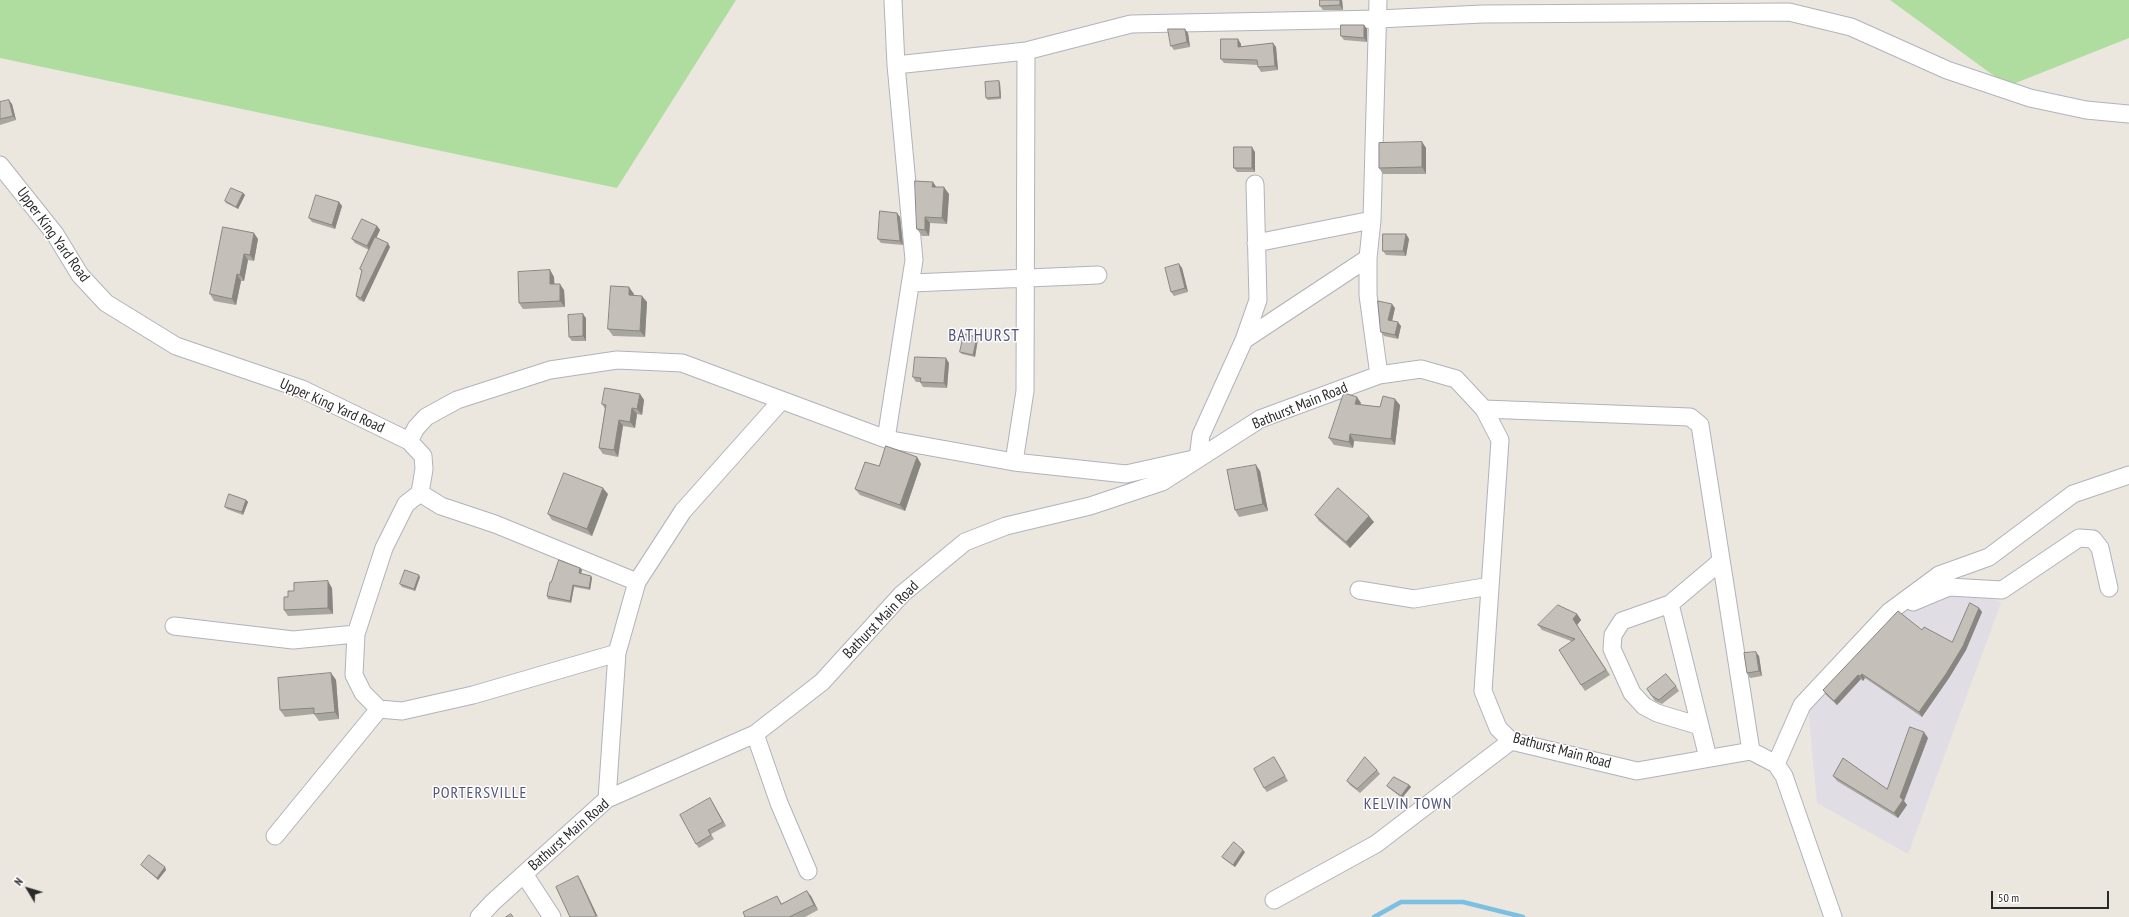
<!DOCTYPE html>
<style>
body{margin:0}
#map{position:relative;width:2129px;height:917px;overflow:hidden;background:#ebe6de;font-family:"PT Sans Narrow",sans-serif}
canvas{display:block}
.north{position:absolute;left:8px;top:869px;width:40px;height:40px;-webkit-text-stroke:3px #fff;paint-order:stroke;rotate:308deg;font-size:11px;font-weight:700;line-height:16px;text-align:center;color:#2a2a2a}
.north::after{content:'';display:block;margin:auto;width:14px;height:18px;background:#2a2a2a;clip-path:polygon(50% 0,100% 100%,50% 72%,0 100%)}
.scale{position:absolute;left:1991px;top:891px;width:118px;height:18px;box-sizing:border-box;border:2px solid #2a2a2a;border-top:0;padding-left:5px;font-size:12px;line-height:14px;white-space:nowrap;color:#2a2a2a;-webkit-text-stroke:3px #fff;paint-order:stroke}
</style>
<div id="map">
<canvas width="2129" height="917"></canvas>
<div class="north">N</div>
<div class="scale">50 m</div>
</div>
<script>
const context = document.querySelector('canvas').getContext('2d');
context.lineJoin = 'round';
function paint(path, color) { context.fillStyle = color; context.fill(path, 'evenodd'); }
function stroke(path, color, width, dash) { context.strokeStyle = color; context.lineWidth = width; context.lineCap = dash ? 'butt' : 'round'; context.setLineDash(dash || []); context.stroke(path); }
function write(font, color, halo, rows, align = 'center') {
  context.font = font + ' "PT Sans Narrow",sans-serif'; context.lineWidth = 3; context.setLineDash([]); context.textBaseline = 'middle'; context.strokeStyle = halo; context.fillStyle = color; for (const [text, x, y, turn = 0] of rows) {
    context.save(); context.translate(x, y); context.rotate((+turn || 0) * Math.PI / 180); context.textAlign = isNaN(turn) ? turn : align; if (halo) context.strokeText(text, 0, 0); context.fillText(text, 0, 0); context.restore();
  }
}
paint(new Path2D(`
 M1956,578L2001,603L1908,854L1817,803L1808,708L1919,595Z`), '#e0dee4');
paint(new Path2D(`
 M0,0H736L617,188L0,58Z
 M1890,0H2129V38L2008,86Z`), '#afdc9f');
stroke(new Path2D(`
 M1374,917L1401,902H1463L1523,917`), '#7bbfe3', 4.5);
const minor = new Path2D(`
 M1378,0L1372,220L1368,258V295L1379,375
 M896,65L1026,51L1131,24L1378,19L1483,14L1789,12L1851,27L1947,70L2030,98L2086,110L2129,114
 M0,165L55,234L80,275L106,303L176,346L302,389L409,441L423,456L424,469L420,493L441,506L495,524L637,582
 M1256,243L1372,220
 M912,283L1098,275
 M1244,340L1368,258
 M1484,409L1690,417L1700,425L1751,751
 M886,439L914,260L896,65L893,0
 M409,441L416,428L426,417L457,400L550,370L617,360L682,363L886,439L1014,462L1126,474L1198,458L1201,435L1244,340L1258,300L1255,184
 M1014,462L1025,391L1026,51
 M420,493L406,504L384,548L356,634L354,675L363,693L379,709L402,711L473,695L617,653
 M1359,590L1414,599L1490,586
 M1913,602L1949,587L2002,590L2079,538L2093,539L2100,548L2109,588
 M1670,604L1622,621L1613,635L1612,649L1632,693L1644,706L1657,713L1700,726
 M174,626L293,640L356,634
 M755,734L779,803L808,871
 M1708,758L1670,604L1721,561
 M1776,764L1802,705L1889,612L1939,575L1989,557L2073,494L2129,475
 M607,799L617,653L637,582L683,511L781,401
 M275,836L379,709
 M524,874L552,917
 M1274,900L1376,844L1511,741
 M479,917L493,902L607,799L755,734L822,682L902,594L965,542L1006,526L1090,506L1162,482L1260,419L1379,375L1421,369L1456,379L1484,409L1500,440L1483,691L1498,728L1511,741L1637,771L1751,751L1776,764L1784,776L1833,917`);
stroke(minor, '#b1b3bc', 19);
stroke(minor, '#fff', 17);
paint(new Path2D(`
 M1320,0H1342L1343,10H1323L1320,6Z
 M1364,25L1367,29V42L1344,40L1341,36Z
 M1188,33L1190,47L1174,50L1171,46Z
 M1238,39L1241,44V46L1276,47L1278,70L1261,72L1258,67V65L1224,63L1221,59Z
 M1000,83L1001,99L988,100L986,98Z
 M0,102L12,104L16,120L0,125Z
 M1422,142L1426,148V174H1383L1379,168Z
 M1255,152V172H1237L1234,168Z
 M933,182L936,187L949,194L947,224L930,223L929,236H922L917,229Z
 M243,193L245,195L238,209L226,203L225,201Z
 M339,202L342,206L335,229L312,222L309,218Z
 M897,213L900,217L903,245L881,243L878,239Z
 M377,226L380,230L376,238L390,247L364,302L359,300L356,296L362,272L360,269L369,250L355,243L352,239Z
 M223,227L258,239L254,261L248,260L244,281H241L236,305L214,301L210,294Z
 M1406,234L1409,239L1406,256L1386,255L1383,251Z
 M1179,264L1182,268L1188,292L1174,296L1171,292Z
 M550,270L554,277V284L564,290L565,307L523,309L519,303Z
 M634,294V295L647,302L645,337L613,336L608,329Z
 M1395,308L1392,321L1401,326L1398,339L1384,336L1381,332Z
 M586,318V341H572L569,337Z
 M977,337L978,339L975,357L962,354L960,352Z
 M949,363L947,388L923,387L920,382H916L913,377Z
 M640,394L644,400L642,415L637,414L635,428L623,426L618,457L603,454L599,448L605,409L602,404Z
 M1361,403V405L1380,407L1400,405L1395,445L1354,441L1353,448L1334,445L1329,438Z
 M917,457L921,464L905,511L860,495L855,489L879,466Z
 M1260,471L1268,511L1239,517L1235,510Z
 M608,494L592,536L552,520L548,514Z
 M246,500L248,502L243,515L227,509L225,507Z
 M1315,515L1374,522L1350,548L1319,521Z
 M580,568L582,570L581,574L591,576L592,578L590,590L574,587L571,603L548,599L547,596L551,582Z
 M420,577L415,591L402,587L400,584Z
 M332,588L333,614L288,616L284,610L288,597Z
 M1979,608L1982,612L1966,650L1949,678L1922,717L1865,678L1863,681L1861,679L1837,705L1826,695L1823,690L1922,630L1952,642Z
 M1577,614L1581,620L1577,625L1610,675L1585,691L1581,685L1571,641L1542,630L1538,625Z
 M1759,656L1762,676L1750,678L1747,673Z
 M331,673L336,680L339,719L319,721L314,714L285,717L280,710Z
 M1676,686L1679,691L1662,704L1655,701L1647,689Z
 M1928,738L1904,801L1907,805L1898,818L1837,781L1833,776L1887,789Z
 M1274,757L1288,781L1267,792L1264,788Z
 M1377,770L1380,774L1360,793L1350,785L1347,781Z
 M1409,785L1411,787L1402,798L1389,788L1387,786Z
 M710,798L726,826L711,834L714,839L699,848L696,844Z
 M1245,852L1235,867L1224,859L1222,857Z
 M141,865L165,867L166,870L158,880L143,867Z
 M777,896L782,904L811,896L818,910L805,917H745Z`), '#a9a59f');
paint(new Path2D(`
 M1340,0H1342L1343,10L1340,5Z
 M1364,25L1367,29V42L1364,38Z
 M1185,29L1188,33L1190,47L1187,42Z
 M1238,39L1241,44V51L1238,47Z
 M1273,43L1276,47L1278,70L1275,66Z
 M999,81L1000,83L1001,99L1000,97Z
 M9,100L12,104L16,120L13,116Z
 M1422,142L1426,148V174L1422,167Z
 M1252,147L1255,152V172L1252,168Z
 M933,182L937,188L932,187Z
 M944,187L949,194L947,224L942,218Z
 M243,193L245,195L238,209L236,207Z
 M339,202L342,206L335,229L332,225Z
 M897,213L900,217L903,245L900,241Z
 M925,217L930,223L929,236L925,230Z
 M377,226L380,230L370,251L367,246Z
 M254,233L258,239L254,261L250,255Z
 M1406,234L1409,239L1406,256L1403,251Z
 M388,243L390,247L364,302L361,298Z
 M244,254L248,260L244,281L240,275Z
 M1179,264L1182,268L1188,292L1185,288Z
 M550,270L554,277L555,291L550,284Z
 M237,274L241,281L236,305L232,299Z
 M560,284L564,290L565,307L560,301Z
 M629,287L634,294L633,301L629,295Z
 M642,296L647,302L645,337L640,331Z
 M1392,304L1395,308L1391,325L1388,320Z
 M583,314L586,318V341L583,336Z
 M1398,322L1401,326L1398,339L1395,335Z
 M977,337L978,339L975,357L973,355Z
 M946,358L949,363L947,388L944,383Z
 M640,394L644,400L642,415L637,409Z
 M1357,397L1361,403L1359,410L1355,404Z
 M1395,399L1400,405L1395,445L1391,439Z
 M632,408L637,414L635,428L630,422Z
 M619,420L623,426L618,457L614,450Z
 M1350,434L1354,441L1353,448L1349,442Z
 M917,457L921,464L905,511L900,505Z
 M1256,465L1260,471L1268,511L1263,504Z
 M603,488L608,494L592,536L587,529Z
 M246,500L248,502L243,515L242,512Z
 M1369,516L1374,522L1350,548L1346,542Z
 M580,568L582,570L580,576L579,573Z
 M419,575L420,577L415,591L414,589Z
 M591,576L592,578L590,590L589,588Z
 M328,581L332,588L333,614L328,608Z
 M573,585L574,587L571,603L570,601Z
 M1979,608L1982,612L1966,650L1949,678L1922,717L1919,712Z
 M1577,614L1581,620L1577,625L1610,675L1573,619Z
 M1756,652L1759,656L1762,676L1759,671Z
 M331,673L336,680L339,719L335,712Z
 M1862,674L1865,678L1863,681L1860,676Z
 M1858,675L1861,679L1837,705L1834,701Z
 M1924,732L1928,738L1904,801L1907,805L1898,818L1894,813Z
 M1409,785L1411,787L1402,798L1401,796Z
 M710,798L713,803L726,826L723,822Z
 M1243,850L1245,852L1235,867L1233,865Z
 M165,867L166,870L158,880L157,878Z
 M578,876L581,881L598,917L596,916Z
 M807,891L811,896L818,910L814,905Z`), '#898682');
const building = new Path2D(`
 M1320,0H1340V5L1320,6Z
 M1341,25H1364V38L1341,36Z
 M1168,29H1185L1187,42L1171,46Z
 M1221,39H1238V47L1273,43L1275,66L1258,67L1257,60L1221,59Z
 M999,81L1000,97L986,98L985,82Z
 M9,100L13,116L0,119V102Z
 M1422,142V167L1379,168V143Z
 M1234,147H1252V168H1234Z
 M915,181L933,182L932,187H944L942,218L925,217V230L917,229Z
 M231,188L243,193L236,207L225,201Z
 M316,195L339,202L332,225L309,218Z
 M880,211L897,213L900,241L878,239Z
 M362,219L377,226L367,246L352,239Z
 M223,227L254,233L250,255L244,254L240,275L237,274L232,299L210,294Z
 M1383,234H1406L1403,251H1383Z
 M375,237L388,243L361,298L356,296L362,270L360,269Z
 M1179,264L1185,288L1171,292L1165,268Z
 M550,270V284H560V301L519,303L518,272Z
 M611,286L629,287V295L642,296L640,331L608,329Z
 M1378,301L1392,304L1388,320L1398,322L1395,335L1381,332Z
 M583,314V336L569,337L568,315Z
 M964,334L977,337L973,355L960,352Z
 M915,357L946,358L944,383L920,382L921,378L913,377Z
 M605,388L640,394L637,409L632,408L630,422L619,420L614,450L599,448L606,405L602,404Z
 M1344,393L1357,397L1355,404L1380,407L1383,396L1395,399L1391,439L1350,434L1349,442L1329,438Z
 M886,446L917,457L900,505L855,489L865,462L879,466Z
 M1256,465L1263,504L1235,510L1227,470Z
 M564,473L603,488L587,529L548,514Z
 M1338,488L1369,516L1346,542L1315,515Z
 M229,494L246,500L242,512L225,507Z
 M559,560L580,568L579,573L591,576L589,588L573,585L570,601L547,596L550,582H551Z
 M405,570L419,575L414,589L400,584Z
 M328,581V608L284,610V597H288V591H294V583Z
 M1970,603L1979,608L1963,646L1946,674L1919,712L1862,674L1860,676L1858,675L1834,701L1823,690L1898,611L1922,630L1924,627L1952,642Z
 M1558,605L1577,614L1573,619L1606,670L1581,685L1559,650L1575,639L1538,625Z
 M1756,652L1759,671L1747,673L1744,653Z
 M331,673L335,712L314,714V708L280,710L278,678Z
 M1666,674L1676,686L1659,700L1652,696L1647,689Z
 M1910,727L1924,732L1900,797L1903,800L1894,813L1833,776L1843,758L1887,789Z
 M1274,757L1285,776L1264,788L1254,769Z
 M1365,757L1377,770L1357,789L1347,781Z
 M1394,777L1409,785L1401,796L1387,786Z
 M710,798L723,822L708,830L711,835L696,844L680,815Z
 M1234,842L1243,850L1233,865L1222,857Z
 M149,855L165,867L157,878L141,865Z
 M578,876L596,916L594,917H570L556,887Z
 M807,891L814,905L789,917H745L743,912L777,896L781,904Z
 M511,914L513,917H506Z`);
paint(building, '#c4c0b9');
stroke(building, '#898682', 1);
write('15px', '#2a2a2a', '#fff', [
 ["Upper King Yard Road",53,235,54],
 ["Upper King Yard Road",332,406,24],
 ["Bathurst Main Road",1300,406,-22],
 ["Bathurst Main Road",881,620,-46],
 ["Bathurst Main Road",1562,751,15],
 ["Bathurst Main Road",569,835,-41]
]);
context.letterSpacing = '1px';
write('16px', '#4f5377', '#fff', [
 ["PORTERSVILLE",480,793],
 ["KELVIN TOWN",1408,804]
]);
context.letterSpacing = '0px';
context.letterSpacing = '1px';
write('17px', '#4f5377', '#fff', [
 ["BATHURST",984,336]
]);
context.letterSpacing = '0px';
</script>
